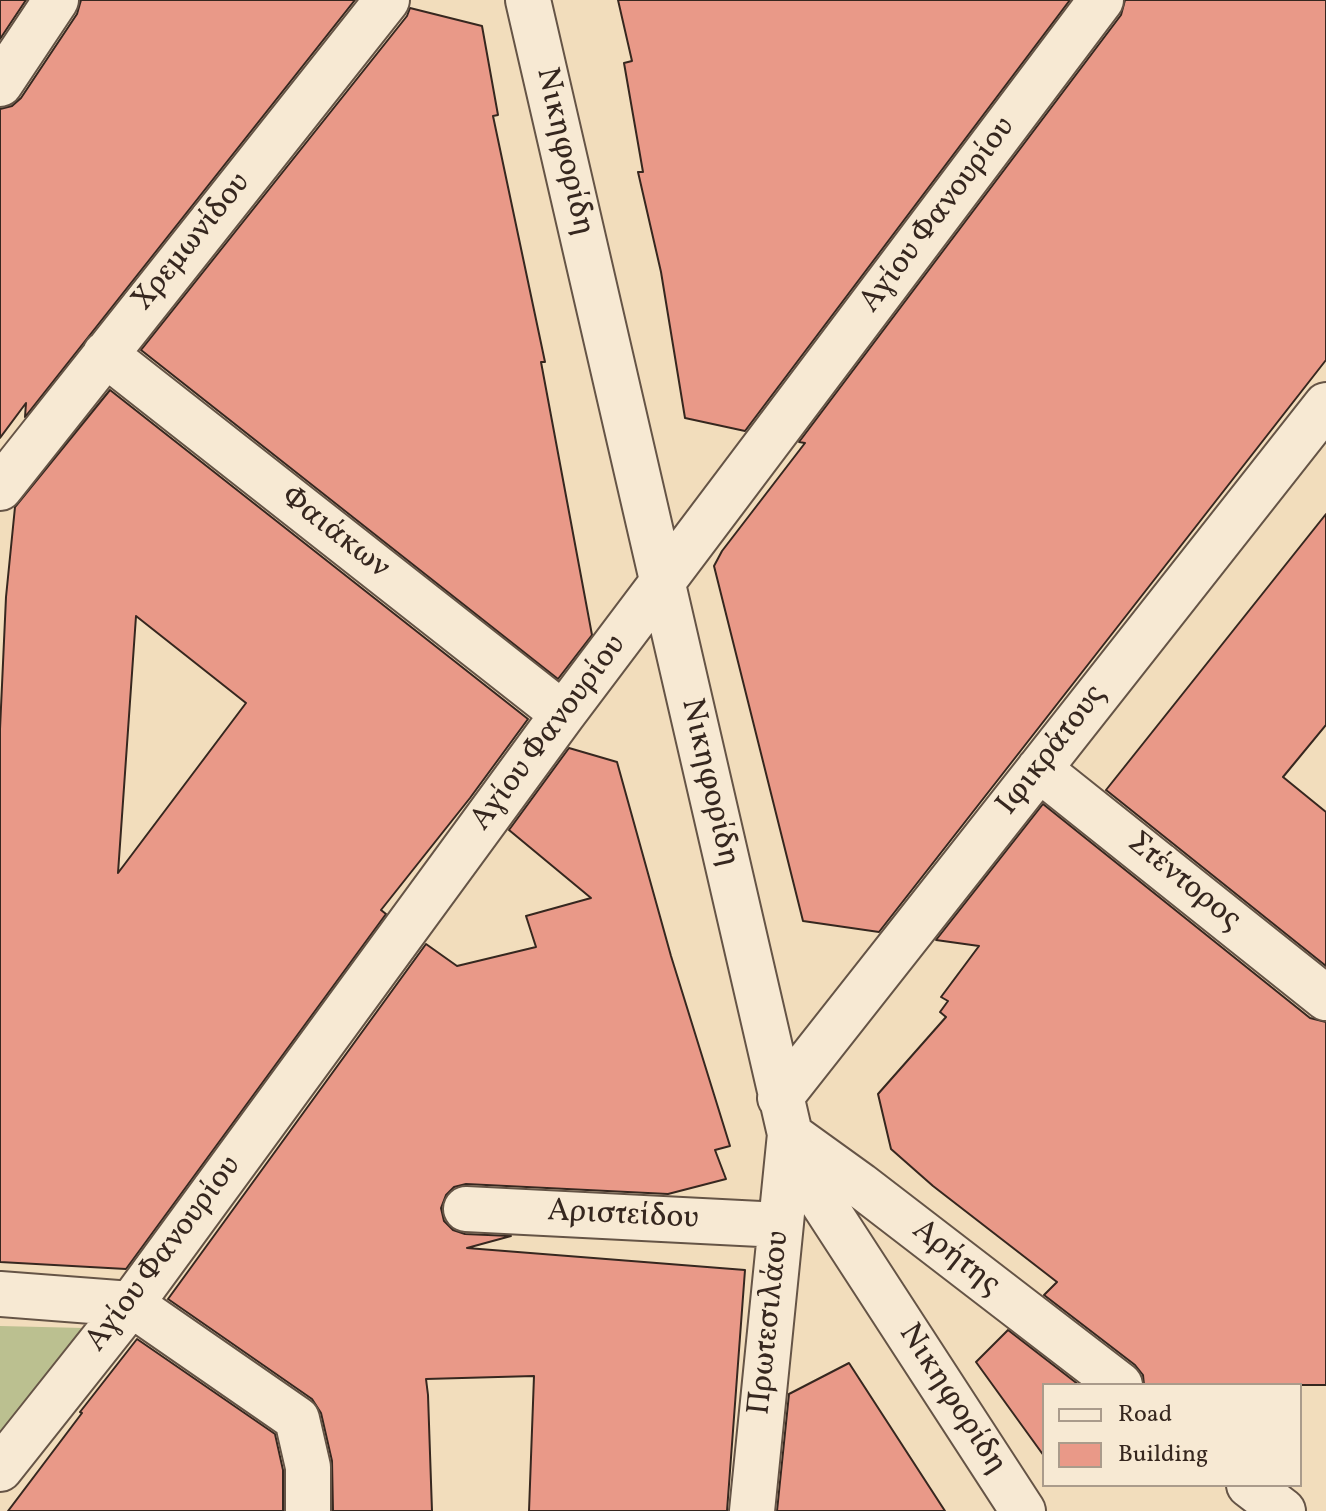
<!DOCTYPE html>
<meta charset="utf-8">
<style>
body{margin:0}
#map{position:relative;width:1326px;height:1511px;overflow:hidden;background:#f2ddbc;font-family:Vollkorn,serif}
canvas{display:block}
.legend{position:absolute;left:1042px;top:1383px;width:260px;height:104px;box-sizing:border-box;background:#f7e9d3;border:2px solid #aa9b8b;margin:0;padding:10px 14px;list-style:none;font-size:24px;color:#36271f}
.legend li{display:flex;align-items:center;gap:16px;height:40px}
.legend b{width:40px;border:2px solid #aa9b8b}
</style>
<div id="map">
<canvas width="1326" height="1511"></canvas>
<ul class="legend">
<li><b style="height:10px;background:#f7e9d3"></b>Road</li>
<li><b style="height:22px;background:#e99988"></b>Building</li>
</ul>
</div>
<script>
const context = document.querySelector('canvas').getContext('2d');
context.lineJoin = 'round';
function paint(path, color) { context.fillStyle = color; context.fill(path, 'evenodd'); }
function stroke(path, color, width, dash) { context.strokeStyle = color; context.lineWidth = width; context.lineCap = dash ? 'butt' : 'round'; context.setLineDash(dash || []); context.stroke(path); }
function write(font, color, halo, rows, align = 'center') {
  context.font = font + ' Vollkorn,serif'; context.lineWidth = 8; context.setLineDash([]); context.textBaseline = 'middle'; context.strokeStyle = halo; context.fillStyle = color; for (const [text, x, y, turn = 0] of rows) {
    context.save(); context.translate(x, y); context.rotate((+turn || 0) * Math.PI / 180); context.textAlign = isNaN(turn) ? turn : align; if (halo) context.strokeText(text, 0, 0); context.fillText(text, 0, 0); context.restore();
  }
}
paint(new Path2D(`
 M0,1326L84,1328L0,1443Z`), '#bbc090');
const building = new Path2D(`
 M0,0H26L0,39Z
 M81,0H355L25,417L26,403L0,438V109L12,106L21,98L77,14Z
 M618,0H1070L745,431L685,418L661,272L638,172H643L624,63L632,61Z
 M1125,0H1326V360L879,932L803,921L714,566L722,551L805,443L799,442L1121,15Z
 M410,8L482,26L498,115L493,116L545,362H541L592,635L558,679L141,350L407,16Z
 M110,390L528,719L470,798L381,910L386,914L126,1269L0,1262V729L6,597L15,507ZM136,616L246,703L118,873Z
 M1326,514V725L1283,777L1326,812V966L1106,790Z
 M569,748L617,762L671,956L730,1146L715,1150L726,1179L668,1194L466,1184L454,1187L446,1195L441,1208L444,1221L453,1230L465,1234L511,1236L467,1248L745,1270L727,1511H529L534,1376L426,1379L428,1395L432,1511H333L332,1461L321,1413L312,1399L168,1299L426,944L457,966L536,947L526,916L591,898L509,830Z
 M1043,804L1310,1018L1326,1022V1385H1144L1143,1375L1135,1365L1044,1295L1057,1282L933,1186L891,1149L878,1094L946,1017L940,1012L948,1001L941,997L979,946L936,940Z
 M1008,1330L1079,1385H1044V1456L976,1362Z
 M137,1339L275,1434L283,1470V1511H8L82,1413L80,1412Z
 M849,1363L945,1511H777L789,1394Z`);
paint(building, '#e99988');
stroke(building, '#36271f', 2);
const minor = new Path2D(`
 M528,0L790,1134L823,1203L1023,1511
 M0,84L56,0
 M105,354L563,714
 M0,488L387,0
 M1039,769L1326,998
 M780,1098L1326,405
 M792,1136L860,1185L1120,1385
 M466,1209L780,1225
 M0,1294L131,1304
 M131,1304L297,1419L308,1467V1511
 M0,1469L131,1304L563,714L1101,0
 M1249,1485L1283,1511
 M752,1511L790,1134`);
stroke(minor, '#655446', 48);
stroke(minor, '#f7e9d3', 44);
write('32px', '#36271f', '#f7e9d3', [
 ["Νικηφορίδη",563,152,77],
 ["Αγίου Φανουρίου",939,216,-53],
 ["Χρεμωνίδου",193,243,-51],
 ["Φαιάκων",334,534,38],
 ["Αγίου Φανουρίου",550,734,-53],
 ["Ιφικράτους",1053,751,-52],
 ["Νικηφορίδη",708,783,77],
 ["Στέντορος",1183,883,39],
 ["Αριστείδου",623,1217,3],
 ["Αγίου Φανουρίου",165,1255,-53],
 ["Αρήτης",955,1259,38],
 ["Πρωτεσιλάου",771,1323,-84],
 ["Νικηφορίδη",951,1400,57]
]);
</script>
